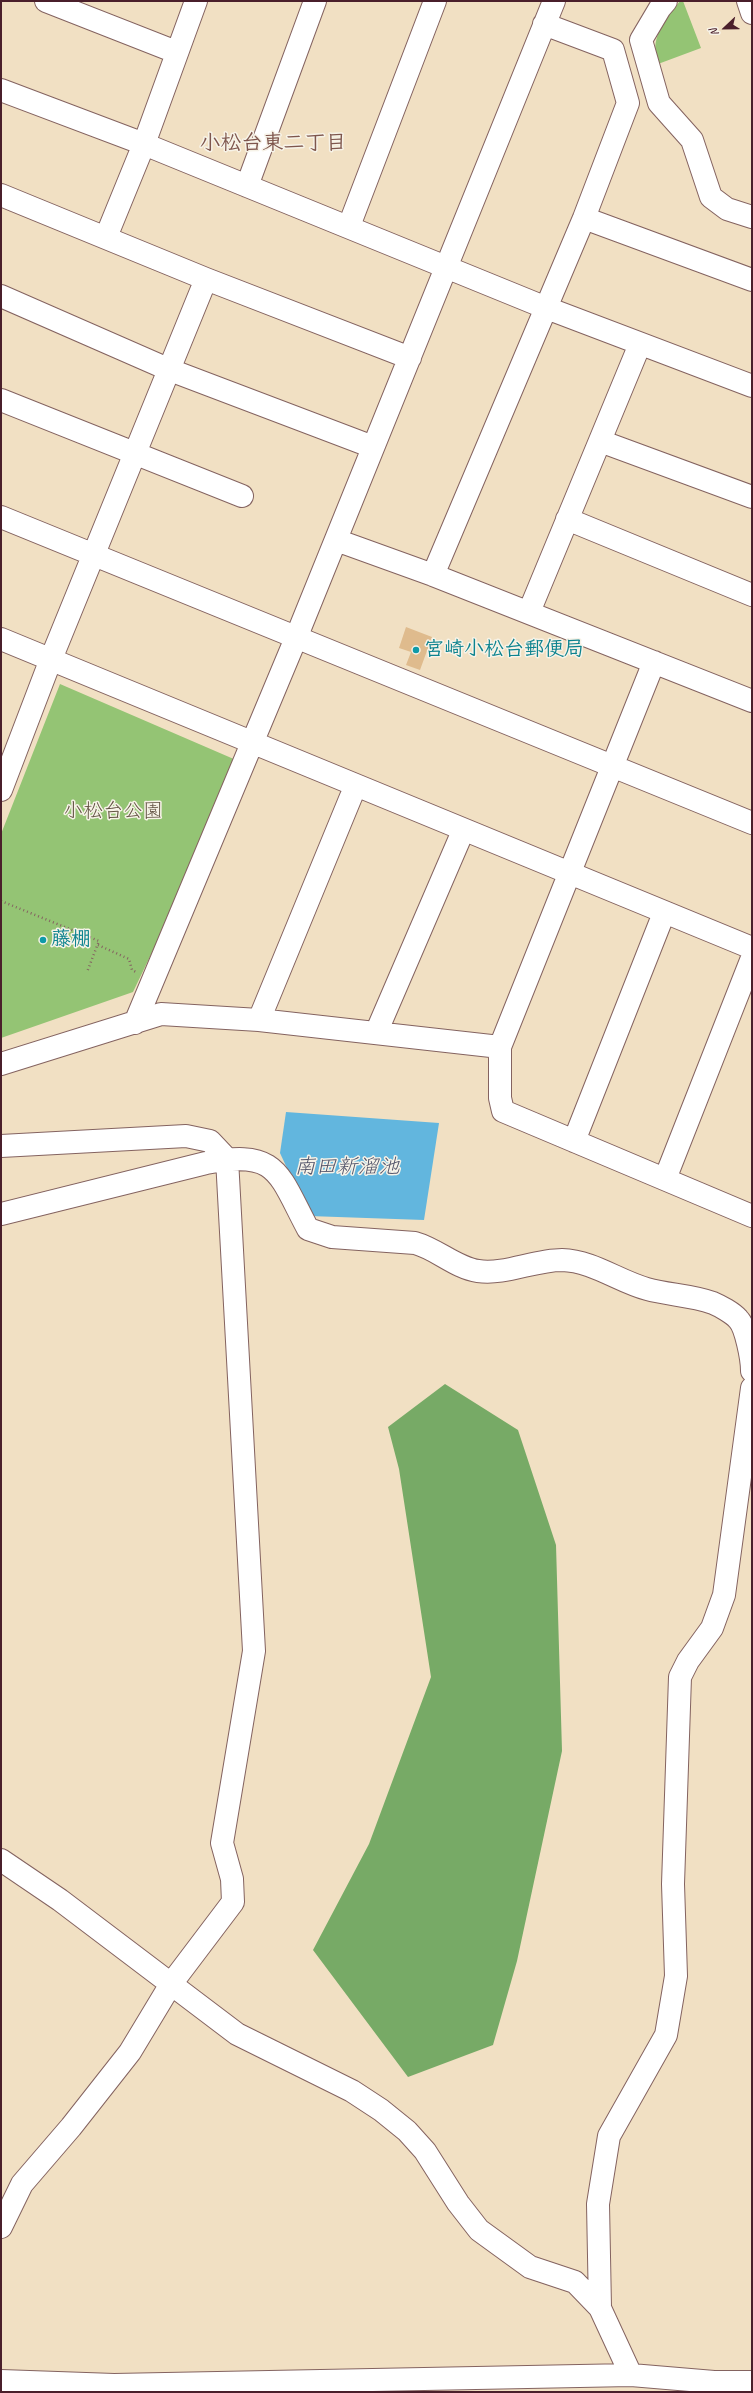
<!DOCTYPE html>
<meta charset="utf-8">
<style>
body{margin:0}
#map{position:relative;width:753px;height:2393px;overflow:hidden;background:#f1e0c3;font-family:Caveat,sans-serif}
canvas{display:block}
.frame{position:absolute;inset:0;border:2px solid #4a1f2b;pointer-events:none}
.north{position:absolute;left:705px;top:8px;width:40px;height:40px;-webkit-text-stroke:3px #f7f3e8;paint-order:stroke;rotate:248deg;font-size:11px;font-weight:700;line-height:16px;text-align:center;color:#4a1f2b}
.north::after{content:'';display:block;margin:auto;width:14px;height:18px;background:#4a1f2b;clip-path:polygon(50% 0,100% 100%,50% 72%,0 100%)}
</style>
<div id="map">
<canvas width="753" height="2393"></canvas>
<div class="frame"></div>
<div class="north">N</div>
</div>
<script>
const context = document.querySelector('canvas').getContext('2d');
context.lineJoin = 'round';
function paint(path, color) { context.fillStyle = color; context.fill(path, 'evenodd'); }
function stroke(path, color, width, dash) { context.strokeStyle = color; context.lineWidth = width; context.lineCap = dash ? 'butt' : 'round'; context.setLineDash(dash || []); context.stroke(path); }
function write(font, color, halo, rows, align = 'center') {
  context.font = font + ' Caveat,"Klee One",sans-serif'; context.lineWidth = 3; context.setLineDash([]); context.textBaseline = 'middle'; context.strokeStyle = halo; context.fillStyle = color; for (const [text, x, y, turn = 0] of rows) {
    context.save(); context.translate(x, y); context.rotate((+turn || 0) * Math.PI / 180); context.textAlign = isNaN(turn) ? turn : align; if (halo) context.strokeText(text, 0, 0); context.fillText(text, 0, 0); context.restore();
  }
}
paint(new Path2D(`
 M680,1H683L701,48L658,64C649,38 664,21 680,1Z
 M60,684L243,763L133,992L1,1038V834Z`), '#94c474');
paint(new Path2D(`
 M445,1384L518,1430L556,1545L562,1751L517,1961L493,2045L408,2077L313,1950L369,1844L431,1677L399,1469L388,1427Z`), '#7a6');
paint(new Path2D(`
 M286,1112L439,1123L424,1220L309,1216L280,1153Z`), '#62b6de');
paint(new Path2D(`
 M406,627L432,637L420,670L406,665L411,652L399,648Z`), '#dfbb8d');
const minor = new Path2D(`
 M46,1L176,52
 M666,1L660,8L641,40L659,103L692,140L711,197L727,209L752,217
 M748,1L752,13
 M1,90L144,144L544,307L752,386
 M247,186L315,1
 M1,195L206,279L410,358
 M584,218L752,280
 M349,226L435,1
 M106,237L144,144L196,1
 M1,296L170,370L373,447
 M1,400L242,496
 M600,441L752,497
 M1,517L752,823
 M567,519L752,595
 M336,540L433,575L752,701
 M433,575L584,218L628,103L613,50L544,24
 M529,612L640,344
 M1,639L752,948
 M654,662L500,1047V1098L503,1111L752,1216
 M1,790L51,659L206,279
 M259,1020L355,787
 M135,1023L296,638L554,1
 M376,1033L463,831
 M1,1064L161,1014L259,1020L500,1047
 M574,1141L664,913
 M1,1146L186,1136L210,1141L227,1159L254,1651L222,1843L232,1879L233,1902L171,1984L130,2052L71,2127L22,2184L1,2227
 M665,1179L752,958
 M1,1214L206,1163C278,1149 278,1173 308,1229L332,1237L415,1243C437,1249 456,1268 478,1271C505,1275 534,1260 562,1260C593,1261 618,1281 647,1289C668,1295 692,1295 713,1303C720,1306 733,1313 738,1319C746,1327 752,1359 752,1371
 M1,1860L60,1900L237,2034L352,2091L381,2110L407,2131L425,2151L458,2203L479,2230L530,2267L575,2282L600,2308L631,2375
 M600,2308L598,2204L609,2136L666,2035L676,1976L673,1884L680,1677L688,1661L712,1628L724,1595L752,1388
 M1,2381L114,2385L631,2375L714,2382H752`);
stroke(minor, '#846360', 24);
stroke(new Path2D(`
 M1,901L99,941L87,972
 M98,945L129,959L132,970L136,972`), '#846360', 2.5, [1, 3]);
stroke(minor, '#fff', 22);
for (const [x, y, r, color] of [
 [416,650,4,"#0f9aa8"],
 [43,940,4,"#0f9aa8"]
]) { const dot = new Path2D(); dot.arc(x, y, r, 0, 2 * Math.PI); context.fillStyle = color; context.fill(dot); stroke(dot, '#f7f3e8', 1.5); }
write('bold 20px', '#0d838f', '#f7f3e8', [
 ["宮崎小松台郵便局",424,650],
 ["藤棚",51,940]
], 'left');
write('20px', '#605141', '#f7f3e8', [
 ["小松台公園",113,812]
]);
write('bold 21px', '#7e564d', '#f7f3e8', [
 ["小松台東二丁目",273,143]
]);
write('italic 21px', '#52546a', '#f7f3e8', [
 ["南田新溜池",347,1167]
]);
</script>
